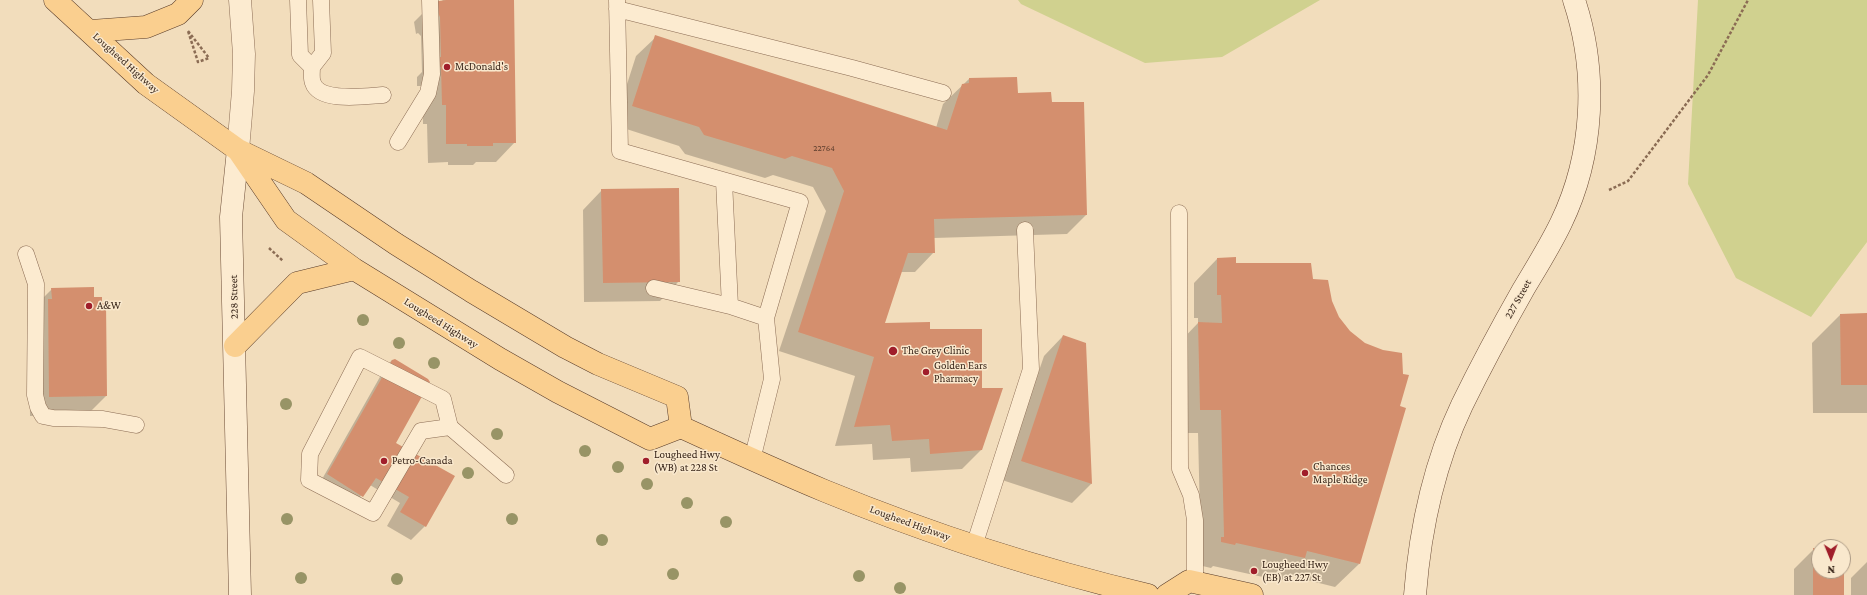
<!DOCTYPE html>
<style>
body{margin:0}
#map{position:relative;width:1867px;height:595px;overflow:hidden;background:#f2ddbc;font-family:"Crimson Pro",serif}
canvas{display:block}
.north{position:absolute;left:1811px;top:539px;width:40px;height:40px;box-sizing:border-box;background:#f9e8cd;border:1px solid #ac9a85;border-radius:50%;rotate:179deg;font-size:11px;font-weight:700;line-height:16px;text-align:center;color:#39261a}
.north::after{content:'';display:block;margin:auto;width:14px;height:18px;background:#a01e2b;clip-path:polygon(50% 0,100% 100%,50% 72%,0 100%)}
</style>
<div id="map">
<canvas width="1867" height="595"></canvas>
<div class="north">N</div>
</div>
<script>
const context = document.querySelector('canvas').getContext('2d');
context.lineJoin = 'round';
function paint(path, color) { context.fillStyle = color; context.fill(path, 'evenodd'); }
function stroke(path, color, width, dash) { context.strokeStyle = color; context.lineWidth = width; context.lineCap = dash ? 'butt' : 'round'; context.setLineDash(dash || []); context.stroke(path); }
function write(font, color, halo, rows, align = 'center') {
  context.font = font + ' "Crimson Pro",serif'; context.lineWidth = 3; context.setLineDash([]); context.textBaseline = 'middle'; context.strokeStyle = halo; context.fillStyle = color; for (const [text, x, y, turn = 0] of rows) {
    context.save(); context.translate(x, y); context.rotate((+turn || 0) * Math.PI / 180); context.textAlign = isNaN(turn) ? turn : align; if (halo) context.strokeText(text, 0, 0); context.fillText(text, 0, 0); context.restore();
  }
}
paint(new Path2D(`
 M1018,0H1320L1222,57L1145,63L1021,4Z
 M1698,0H1867V242L1811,317L1736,278L1688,184Z`), '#d0d18f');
paint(new Path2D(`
 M443,0H513L515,142L496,162H476L473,165H448V162L428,163L427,124H423L422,86H417V77L422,72L421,36L418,33L416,34L414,22L433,3H440Z
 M656,37L936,128L943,104L969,79L1051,103L1086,215L1067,234L934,238V252L915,272H901L884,324L929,330L981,450L962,469L911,472L910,458L873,460L872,444L835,446L855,376L779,351L826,211L813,187L773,175L765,178L685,154L679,146L614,125L636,56Z
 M602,190L679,281L660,301L584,302L583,210Z
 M1217,259L1235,264L1359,564L1335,587L1287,575L1281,581L1213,566L1211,568L1198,565L1201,559L1198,433H1176L1175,347L1198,323V318H1194V283Z
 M52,289L106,396L87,415L30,416L29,319L33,308Z
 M1867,314V413H1813L1812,343L1840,315Z
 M1063,336L1085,344L1091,484L1072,503L1002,480L1044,356Z
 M392,360L394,443L425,526L411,540L387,526L400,503L370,485L355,503L321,481L385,368Z
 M1814,549H1819V571H1843V595H1794V569Z
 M1867,562V595H1851V578Z`), '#0003');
paint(new Path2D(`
 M446,0H514L516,143H493V146H467V144H446V105H442L441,67H436L435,57H441L440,17L433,2Z
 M655,35L947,130L962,84L969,83V78L1017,77L1018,93L1051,92L1052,102H1084L1087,215L934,219L935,253H908L885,323L930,322V329H982V388H1003L982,450L930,454L929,439L892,441L890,425L854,427L874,357L798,332L844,191L832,168L792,156L785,159L704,135L699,127L632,106Z
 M679,188L680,282L603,283L601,189Z
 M1236,257V263H1311L1313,279L1328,280L1332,301L1339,317L1350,331L1365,343L1383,350L1402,353L1403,374L1409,375L1400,406L1406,408L1360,564L1307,551L1305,558L1236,543L1235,545L1221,542V537H1224L1221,410H1200L1198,322L1222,323L1221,295H1217V258Z
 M94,287V297H102V303H106L107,396L49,397L48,299H52L51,288Z
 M1867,313V385H1841L1840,314Z
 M1063,335L1086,343L1092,484L1021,461Z
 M395,359L428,379L430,382L396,443L455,476L426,527L400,512L409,497L376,478L363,497L327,474L392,360Z
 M1813,548H1819V571H1844V595H1813Z`), '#d48f6e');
const lane = new Path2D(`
 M298,0L300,55L312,67C312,72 311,79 313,83C320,103 366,96 383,95
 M617,0L620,151L800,202L766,318L772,379L752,460
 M617,9L852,68L943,93
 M312,67L323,53L321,0
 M398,142L428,93L432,74L430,0
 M724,181L730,306L766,318
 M1179,213L1180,469L1191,495L1195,520V583
 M26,254L36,284L35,395L38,407L43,416L53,418L103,419L136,425
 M654,288L730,306
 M450,427L421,431L373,513L309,480L310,454L360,357L443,399L450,427L506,475
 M974,546L1031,369L1025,230`);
const street = new Path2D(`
 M238,150L243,91L244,54L240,0`);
const secondary = new Path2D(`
 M238,150L231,217L240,595
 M1415,595C1420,530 1434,464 1462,405C1481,366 1502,327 1523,290C1536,268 1550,246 1561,223C1594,155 1598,72 1574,0`);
const primary = new Path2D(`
 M55,0L146,84L238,150L306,183L396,244L471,291L565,347L598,364L677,397L681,427
 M91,31L146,27L178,14L192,0
 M238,150L286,220L354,269L500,359L558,392L650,439L681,427C729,449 777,471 825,491C930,534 1038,569 1148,595
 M235,346L297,283L354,269
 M1167,595L1189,581L1252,595`);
stroke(lane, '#8b6c54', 17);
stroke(street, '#8b6c54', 23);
stroke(secondary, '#6d4d37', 23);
stroke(primary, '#583b29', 23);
stroke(new Path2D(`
 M188,31L209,58L198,62Z
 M1609,190L1628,181L1708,75L1748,0
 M269,248L283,261`), '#8b6c54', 2.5, [3, 2]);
stroke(lane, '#fcebd0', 16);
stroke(street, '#fcebd0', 22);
stroke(secondary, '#fcebd0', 22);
stroke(primary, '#facf8f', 22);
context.fillStyle = '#989466';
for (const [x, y] of [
 [363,320],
 [399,343],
 [434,363],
 [286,404],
 [497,434],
 [585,451],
 [618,467],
 [468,473],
 [647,484],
 [687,503],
 [287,519],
 [512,519],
 [726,522],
 [602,540],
 [673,574],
 [859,576],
 [301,578],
 [397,579],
 [900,588]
]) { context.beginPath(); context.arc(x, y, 6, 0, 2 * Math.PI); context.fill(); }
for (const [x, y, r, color] of [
 [447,67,4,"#a01e2b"],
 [89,306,4,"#a01e2b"],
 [893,351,5,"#a01e2b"],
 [926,372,4,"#a01e2b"],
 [384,461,4,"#a01e2b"],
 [646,461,4,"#a01e2b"],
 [1305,473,4,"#a01e2b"],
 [1254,571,4,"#a01e2b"]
]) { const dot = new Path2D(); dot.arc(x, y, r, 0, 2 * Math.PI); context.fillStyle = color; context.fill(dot); stroke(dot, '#f9e8cd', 1.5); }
write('9px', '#60402f', null, [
 ["22764",824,148]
]);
write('11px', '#39261a', '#f9e8cd', [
 ["Lougheed Highway",126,63,42],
 ["228 Street",234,297,-91],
 ["227 Street",1518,299,-61],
 ["Lougheed Highway",441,323,32],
 ["Lougheed Highway",910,523,20]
]);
write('11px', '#39261a', '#f9e8cd', [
 ["McDonald's",455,67],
 ["A&W",97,306],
 ["The Grey Clinic",902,351],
 ["Golden Ears",934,366],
 ["Pharmacy",934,379],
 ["Lougheed Hwy",654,455],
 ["(WB) at 228 St",654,468],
 ["Petro-Canada",392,461],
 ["Chances",1313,467],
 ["Maple Ridge",1313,480],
 ["Lougheed Hwy",1262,565],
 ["(EB) at 227 St",1262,578]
], 'left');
</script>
